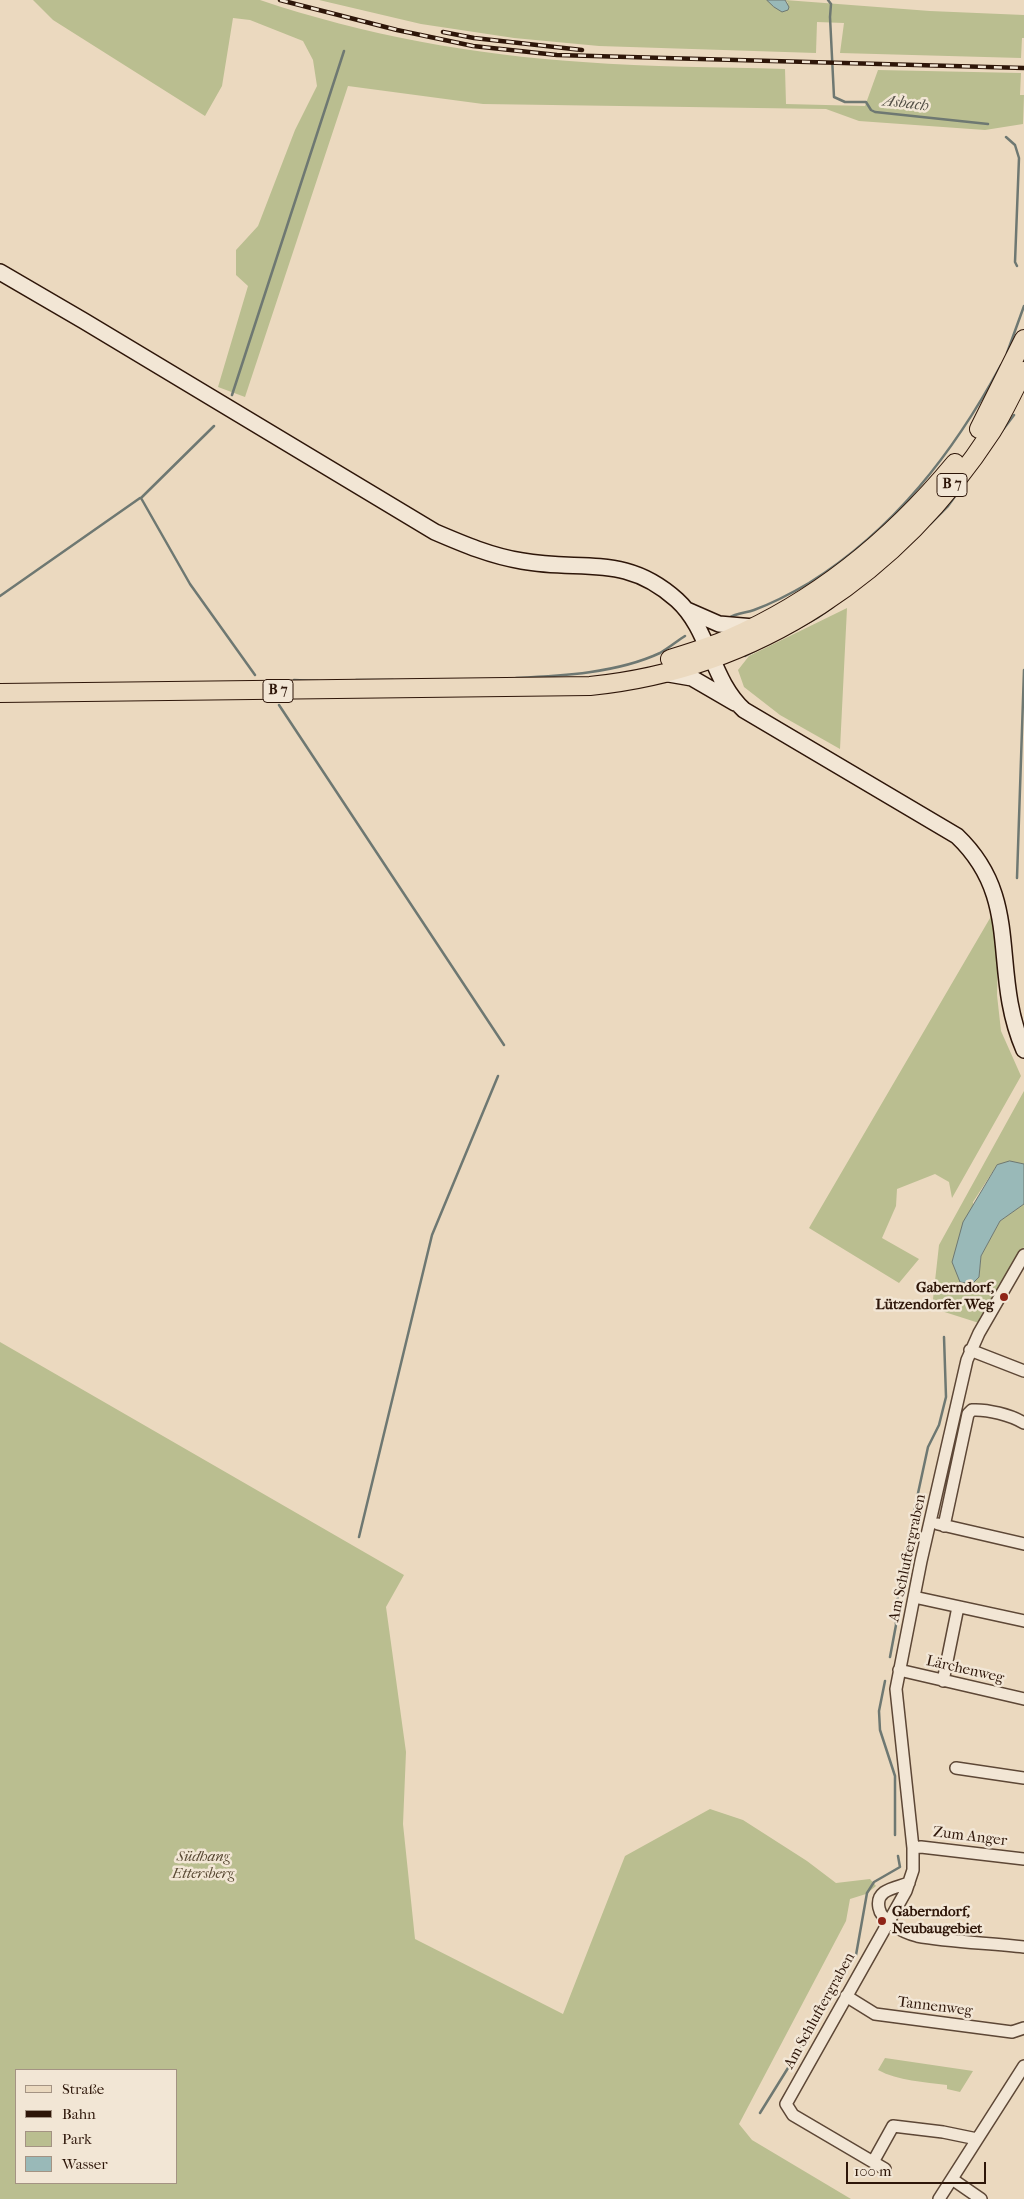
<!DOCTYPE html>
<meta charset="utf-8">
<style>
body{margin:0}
#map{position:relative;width:1024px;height:2199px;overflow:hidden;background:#ebd9bf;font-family:"IM FELL French Canon",serif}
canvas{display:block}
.legend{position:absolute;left:15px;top:2069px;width:162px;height:115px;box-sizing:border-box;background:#f2e6d5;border:1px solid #a49383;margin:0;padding:6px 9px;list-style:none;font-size:15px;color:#2e1609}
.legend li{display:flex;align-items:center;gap:10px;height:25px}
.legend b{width:25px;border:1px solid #a49383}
.scale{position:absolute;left:846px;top:2162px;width:140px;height:22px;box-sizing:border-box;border:2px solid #2e1609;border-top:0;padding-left:6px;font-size:15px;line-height:18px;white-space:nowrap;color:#2e1609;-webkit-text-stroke:4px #f2e6d5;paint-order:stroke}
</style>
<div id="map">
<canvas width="1024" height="2199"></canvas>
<ul class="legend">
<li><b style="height:6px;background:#ebd9bf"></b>Straße</li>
<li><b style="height:6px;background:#2e1609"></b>Bahn</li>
<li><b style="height:14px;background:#babe90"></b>Park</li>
<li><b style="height:14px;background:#99b9b8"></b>Wasser</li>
</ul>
<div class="scale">100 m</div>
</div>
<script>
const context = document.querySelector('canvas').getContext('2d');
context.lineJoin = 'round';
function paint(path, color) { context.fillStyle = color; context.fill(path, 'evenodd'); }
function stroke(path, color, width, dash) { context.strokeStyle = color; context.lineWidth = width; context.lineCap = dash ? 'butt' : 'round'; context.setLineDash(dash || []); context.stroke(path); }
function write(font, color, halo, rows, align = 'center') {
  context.font = font + ' "IM FELL French Canon",serif'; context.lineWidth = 5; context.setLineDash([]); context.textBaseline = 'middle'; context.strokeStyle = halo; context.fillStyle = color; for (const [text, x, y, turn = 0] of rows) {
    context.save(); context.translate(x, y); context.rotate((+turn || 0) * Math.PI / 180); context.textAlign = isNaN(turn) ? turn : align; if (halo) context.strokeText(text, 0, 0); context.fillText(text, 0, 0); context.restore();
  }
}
paint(new Path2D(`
 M33,0H260C364,35 474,55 583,62C650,67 718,67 785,69L786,104L865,106L878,70L1021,73L1020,95H1024L1023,124L985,130L859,121L826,109L483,104L348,86L245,397L218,387L248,286L236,275V250L258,226L295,130L317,86L313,60L303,41L250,20L233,18L222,86L205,116L53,20Z
 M319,0H767L769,2L788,3L785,0L930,11L1024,15V38H1022L1021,58L840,53L844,23L817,22L816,53L599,46L514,38L421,24Z
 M847,608L840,749L780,715L744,687L738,670L749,656Z
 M993,913L998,954L997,995L1001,1031L1021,1076L952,1198L949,1182L935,1174L897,1189L896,1206L882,1238L919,1259L899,1283L809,1228Z
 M1024,1091V1164L997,1165L973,1202L979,1277L981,1256L1000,1221L1024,1204V1247L979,1323L932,1308L939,1245Z
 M0,1342L404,1575L386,1607L406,1752L403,1824L415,1939L563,2014L625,1856L710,1809L743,1820L807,1861L836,1883L870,1879L876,1886L866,1894L850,1899L846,1921L739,2124L752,2140L851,2199H0ZM16,2070H176V2183H16Z
 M885,2058L973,2071L960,2092L947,2089V2085C925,2082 898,2081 878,2070Z`), '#babe90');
const water = new Path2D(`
 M767,0H785L789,7L788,10L782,12L774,7Z
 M1010,1161L1024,1164V1204L1000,1221L981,1256L979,1277L972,1284L960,1282L952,1262L963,1222L997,1165Z`);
paint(water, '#99b9b8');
stroke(water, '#6e7872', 1);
stroke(new Path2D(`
 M828,0L831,4L830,17L834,97L845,102H866L871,110L875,112L988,124
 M1006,137L1015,145L1019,158L1015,262L1017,266
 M1007,353L1024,306
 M232,395L344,51
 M214,426L141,498L190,584L255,675
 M999,435L1014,415
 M930,524L948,506L961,488
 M877,573L892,560
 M0,596L140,498
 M729,618C736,613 746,613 754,610C773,603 792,593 809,583C894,530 954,452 1001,365
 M786,635L817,618L833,607
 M745,656L766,645
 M516,678C562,676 617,673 660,653C669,648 677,641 685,636
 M294,680L318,681
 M356,680H393
 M279,705L504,1045
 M1017,878L1024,670
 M359,1537L432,1235L498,1076
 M890,1657L896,1625L895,1607L914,1544L912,1521L928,1447L939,1425L946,1397L944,1337
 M885,1681L879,1711L880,1730L895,1776V1835
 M760,2113L811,2031L820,2005L856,1955L867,1893L874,1882L900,1867L898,1856`), '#6e7872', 2.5);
const street = new Path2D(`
 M970,1350L1024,1371
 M938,1524L1024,1544
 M944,1526L968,1414L972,1410C987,1409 1011,1415 1024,1423
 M914,1597L1024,1621
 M899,1670L1024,1699
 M943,1681L958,1607
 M956,1768L1024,1778
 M913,1848L921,1847L1024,1859
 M909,1883C896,1888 875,1889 879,1908C881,1921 904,1933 917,1936C949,1942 991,1943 1024,1947
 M846,1996L875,2014L1012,2032L1024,2028
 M977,2139L943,2132L893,2126L873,2162L793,2115L786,2104L906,1891L913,1870V1848L896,1689L921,1561L967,1360L979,1333L1024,1255
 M873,2162L885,2169
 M952,2179L981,2199
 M939,2199L1024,2066`);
const secondary = new Path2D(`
 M0,272L84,321L435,532C463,544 491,556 522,561C582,572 625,553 677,600C710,630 711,680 744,710L957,836C1024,900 989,969 1024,1050
 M687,610L719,624L754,627
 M663,673L692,678L735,703`);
const primary = new Path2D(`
 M979,429L1024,339
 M670,659C689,653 709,647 728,639C818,600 893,538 955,463
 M0,693L590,686C760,669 900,572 992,431C1004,412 1013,391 1024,371`);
stroke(street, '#5d4736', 14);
stroke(secondary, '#2e1609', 18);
stroke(primary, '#2e1609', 20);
stroke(street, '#f2e6d5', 11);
stroke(secondary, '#f2e6d5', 15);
stroke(primary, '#ebd9bf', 18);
const rail = new Path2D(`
 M280,0L397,30L473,46L557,55L1024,68
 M443,32L474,38L582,50`);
stroke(rail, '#2e1609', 4.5);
stroke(rail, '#f2e6d5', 2.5, [8]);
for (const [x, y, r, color] of [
 [1004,1297,5,"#8f2418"],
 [882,1921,5,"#8f2418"]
]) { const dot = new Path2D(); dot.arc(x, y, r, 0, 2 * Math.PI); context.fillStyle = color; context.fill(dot); stroke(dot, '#f2e6d5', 2); }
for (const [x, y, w] of [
 [952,485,30],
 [278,691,30]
]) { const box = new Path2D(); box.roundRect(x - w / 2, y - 11.5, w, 23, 4); context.fillStyle = '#f2e6d5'; context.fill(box); stroke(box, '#2e1609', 1); }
write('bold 14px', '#2e1609', null, [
 ["B 7",952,485],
 ["B 7",278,691]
]);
write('bold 15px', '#2e1609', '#f2e6d5', [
 ["Gaberndorf,",994,1288],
 ["Lützendorfer Weg",994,1305],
 ["Gaberndorf,",892,1912,"left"],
 ["Neubaugebiet",892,1929,"left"]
], 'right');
write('15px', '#2e1609', '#f2e6d5', [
 ["Am Schluftergraben",908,1558,-78],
 ["Lärchenweg",965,1670,13],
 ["Zum Anger",970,1837,7],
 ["Tannenweg",935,2007,7],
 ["Am Schluftergraben",820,2011,-61]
]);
write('italic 15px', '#584832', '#f2e6d5', [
 ["Südhang",203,1857],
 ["Ettersberg",203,1874]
]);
write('italic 16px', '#534f46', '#f2e6d5', [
 ["Asbach",906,104,7]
]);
</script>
